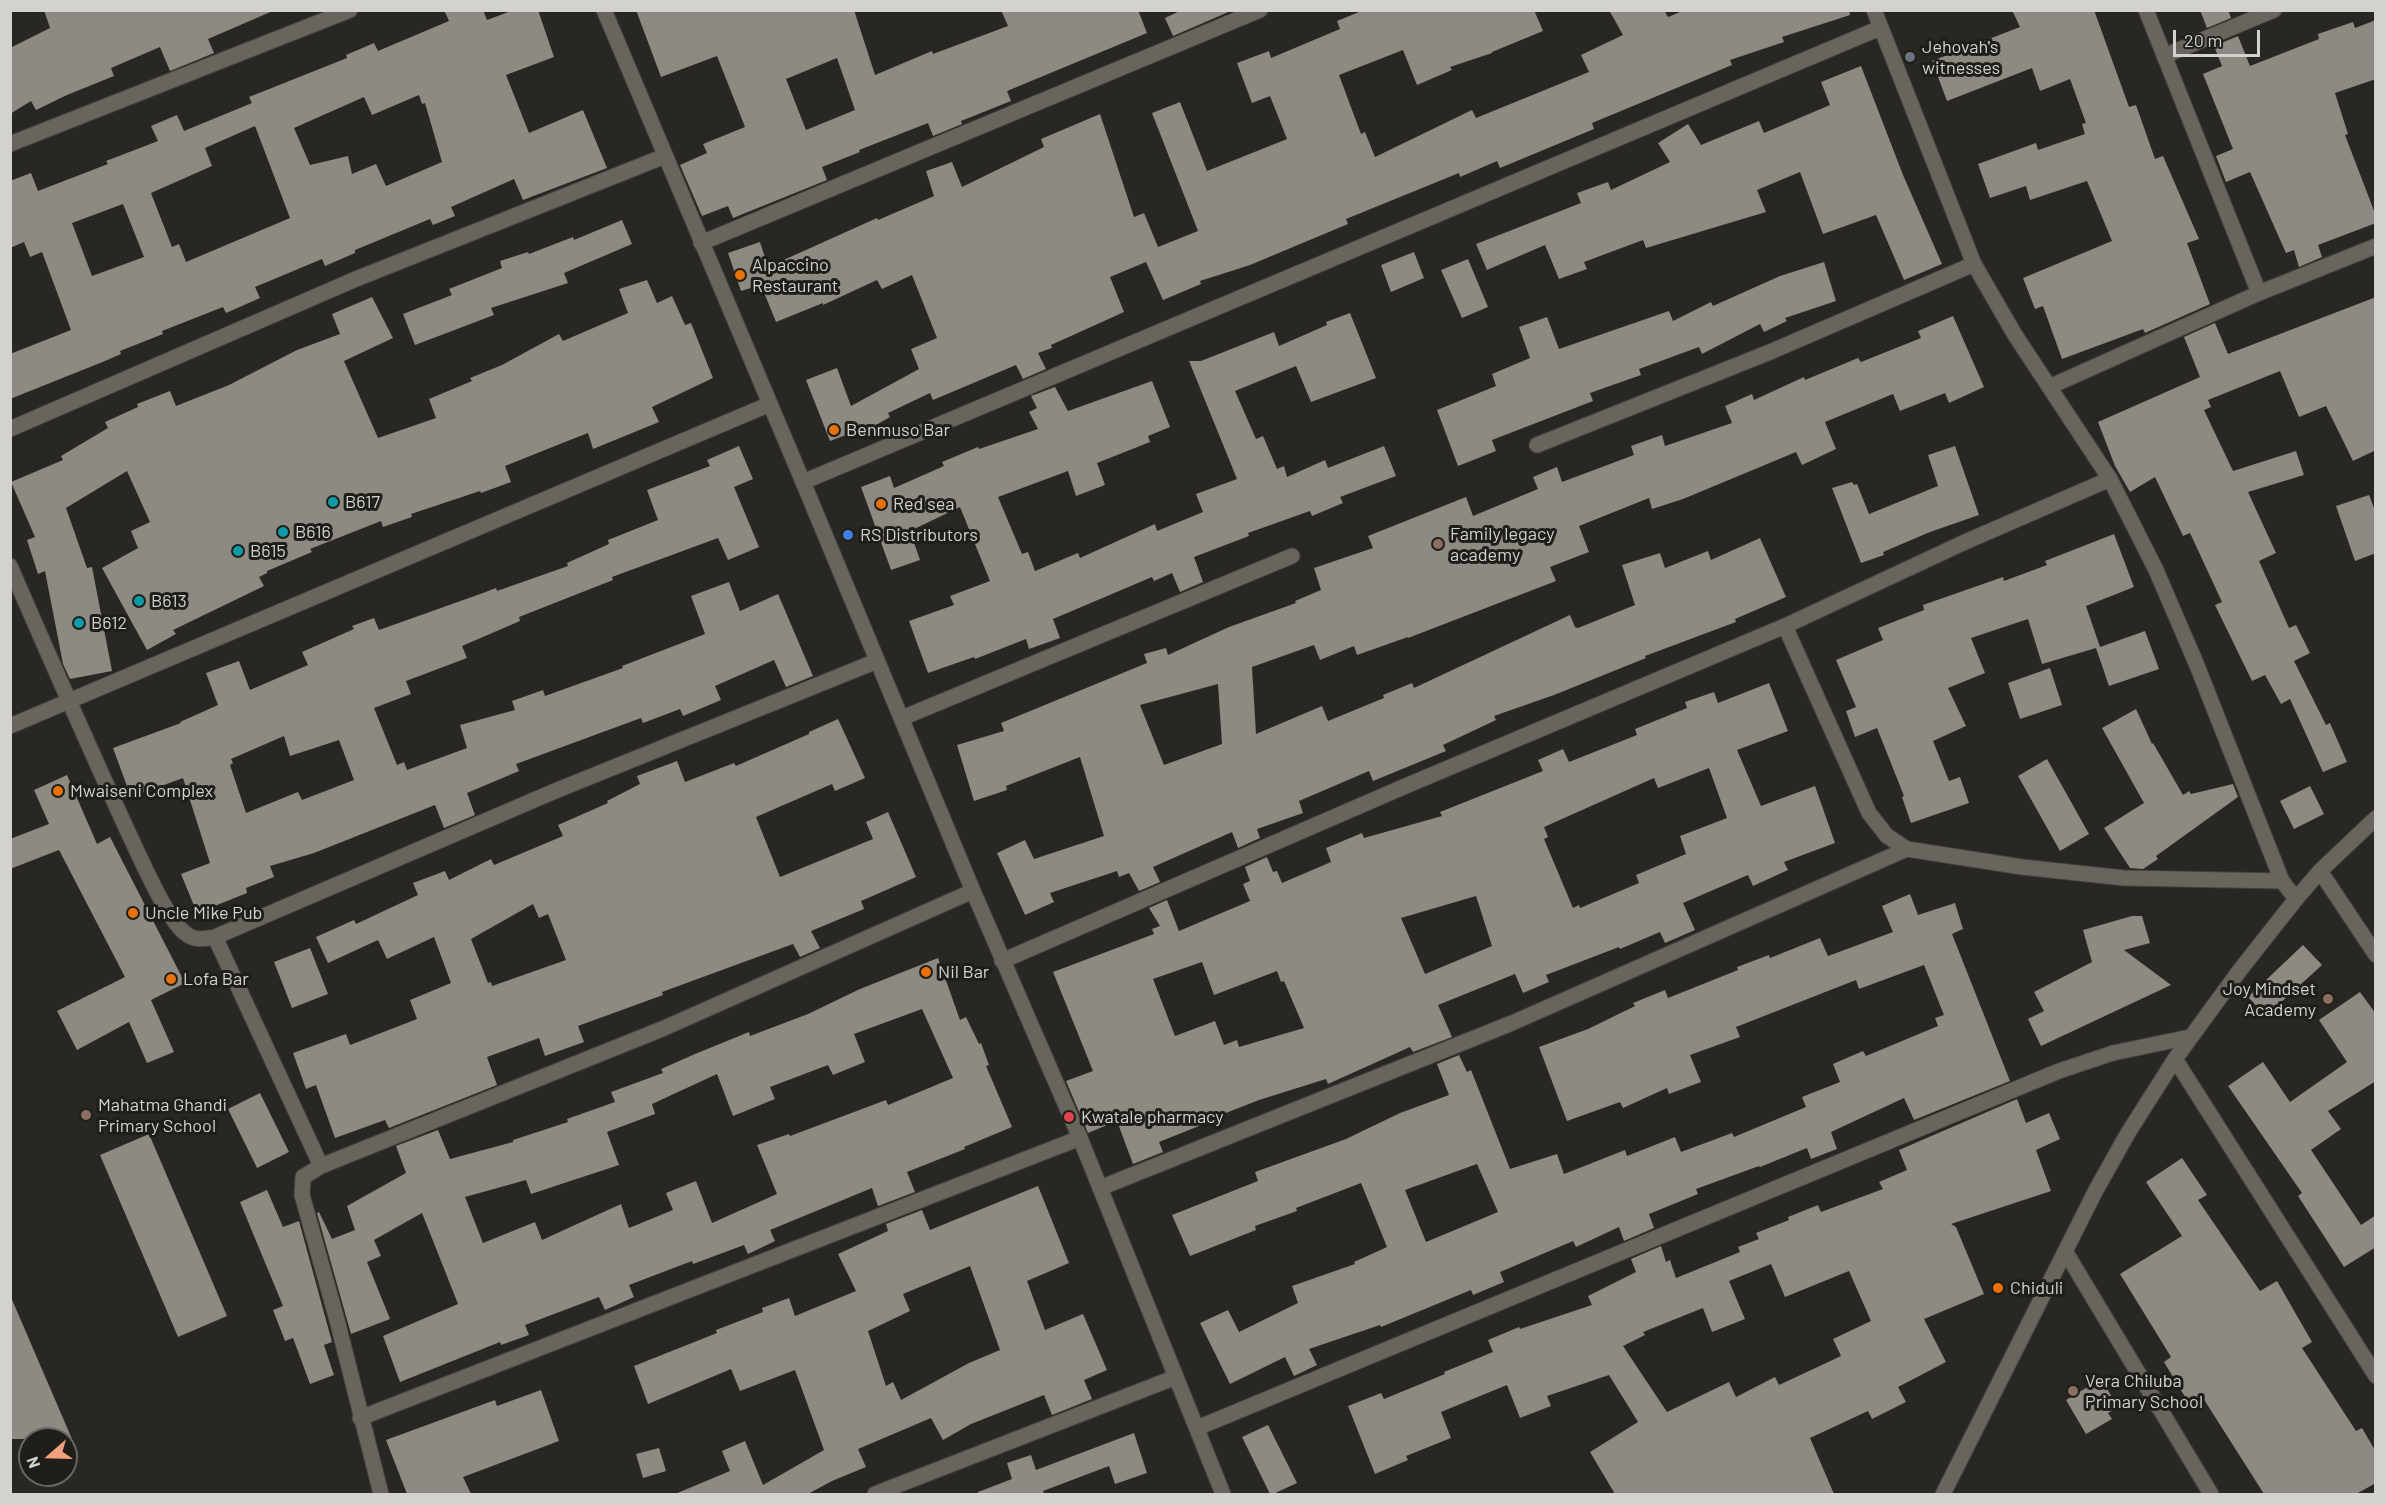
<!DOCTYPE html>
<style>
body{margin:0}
#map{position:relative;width:2386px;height:1505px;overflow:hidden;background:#292721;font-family:Barlow,sans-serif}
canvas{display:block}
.frame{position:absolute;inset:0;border:12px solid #d3d2ce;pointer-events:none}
.north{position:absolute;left:18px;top:1427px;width:60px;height:60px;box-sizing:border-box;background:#1f1e18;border:2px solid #676661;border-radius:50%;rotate:250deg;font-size:16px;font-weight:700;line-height:24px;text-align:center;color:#d3d2ce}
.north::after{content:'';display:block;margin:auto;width:21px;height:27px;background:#f2a17e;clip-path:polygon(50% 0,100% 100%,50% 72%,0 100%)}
.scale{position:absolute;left:2173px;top:30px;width:87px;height:27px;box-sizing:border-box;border:3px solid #d3d2ce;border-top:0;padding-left:8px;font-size:18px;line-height:21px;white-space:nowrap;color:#d3d2ce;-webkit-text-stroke:4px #1f1e18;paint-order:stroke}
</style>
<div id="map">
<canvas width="2386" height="1505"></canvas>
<div class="frame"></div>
<div class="north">N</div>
<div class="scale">20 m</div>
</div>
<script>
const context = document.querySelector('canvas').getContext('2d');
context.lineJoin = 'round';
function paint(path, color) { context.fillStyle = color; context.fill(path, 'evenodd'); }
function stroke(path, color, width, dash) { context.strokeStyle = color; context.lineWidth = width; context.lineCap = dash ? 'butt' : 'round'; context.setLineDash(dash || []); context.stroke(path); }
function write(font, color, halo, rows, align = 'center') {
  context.font = font + ' Barlow,sans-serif'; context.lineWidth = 6; context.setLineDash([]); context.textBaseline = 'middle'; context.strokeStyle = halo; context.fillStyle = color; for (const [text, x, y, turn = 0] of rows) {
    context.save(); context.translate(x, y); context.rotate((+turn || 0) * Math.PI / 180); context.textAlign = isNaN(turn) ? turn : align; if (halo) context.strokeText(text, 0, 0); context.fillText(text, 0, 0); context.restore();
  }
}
paint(new Path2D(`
 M44,10H275L208,39L214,53L170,71L160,47L111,68L114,76L67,95L36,110L31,101L10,114V48L50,28Z
 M444,10H483L487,20L514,10H538L554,57L506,75L529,133L583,110L607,168L523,200L514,179L451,207L455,216L433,225L430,219L355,250V253L325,266L322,259L255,287L260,298L226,313L223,307L162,331L163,334L120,351L121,354L105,361L10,399V354L71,330L42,252L30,257L24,242L10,248V181L31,173L38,191L108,164L106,161L158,141L151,126L177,115L184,131L252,103L249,97L347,58L346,55L374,43L378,51L449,21ZM419,95L422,104L425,103L442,162L386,186L376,164L352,174L348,156L310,165L294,128L364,97L372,115ZM255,126L290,218L186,262L179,244L172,247L151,193L212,166L205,148ZM123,204L144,257L92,276L72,223Z
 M636,10H854L875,75L932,51L933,54L1008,26L1001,10H1138L1147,33L1007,91L1011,101L961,121L962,124L933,136L928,123L859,150L860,152L822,167L827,180L733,218L728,206L702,216L680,165L707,153L703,144L745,127L717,56L661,77ZM837,58L855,110L806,130L786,79Z
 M1182,10H1233L1173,36L1165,18Z
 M1364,10H1534L1543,31L1492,52V53L1450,67L1452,70L1417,85L1403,50L1339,75L1361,134L1365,132L1375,157L1472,110L1476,118L1589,72L1581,55L1623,35L1609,10H1664L1668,17L1685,10H1849L1850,15L1782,37L1784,42L1730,60L1732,65L1592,123L1594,129L1500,168L1497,161L1460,177L1459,173L1346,219L1348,224L1250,265L1200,281L1201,284L1163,300L1146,262L1110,277L1124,312L1051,345L1052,348L1038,353L1046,369L1023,379L1016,365L933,400L930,393L888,413L890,417L871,428L870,426L830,441L806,380L837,368L851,406L919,369L911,349L937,338L912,275L882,289L877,280L823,305V303L776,322L761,285L741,291L728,253L760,242L768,267L877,218L878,220L934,196L926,171L952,162L962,187L1044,147L1041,139L1100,114L1134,217L1144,213L1158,247L1198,231L1152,113L1180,102L1207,171L1287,139L1270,96L1252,103L1237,63L1269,51L1271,58L1340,29L1337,21Z
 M2012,10H2094L2129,107L2136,105L2155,159L2163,156L2199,239L2187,243L2210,304L2145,333L2143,329L2062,359L2043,306L2035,309L2023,278L2112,241L2087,181L2030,200L2026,186L1990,198L1978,164L2036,143L2038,150L2085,134L2082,124L2086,123L2070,79L2040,91L2032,68L1947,101L1932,61L2020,27Z
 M2200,10H2228L2231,18L2207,28Z
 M2376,20V79L2335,93L2348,134L2345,135L2376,216V223L2318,245L2322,257L2299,267L2294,250L2286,253L2250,172L2226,182L2216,156L2233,149L2203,74L2222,66L2214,46L2238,36L2250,66L2319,39L2318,34L2353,22L2355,28Z
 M1861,66L1903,175L1942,264L1904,280L1876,215L1823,234L1800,172L1757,190L1766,212L1646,248L1643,240L1584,262L1587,269L1559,279L1545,245L1487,270L1476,244L1581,203L1577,193L1608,182L1611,190L1670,162L1658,143L1688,124L1701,145L1759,121L1764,133L1830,105L1821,82Z
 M622,220L632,244L564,273L568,283L491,308L494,315L415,345L403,314L452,295L449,289L502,268L500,261L528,252L529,254L573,237L574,240Z
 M1414,252L1424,278L1391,292L1381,265Z
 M1468,259L1488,307L1462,318L1441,270Z
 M1824,262L1836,301L1785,318L1787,321L1764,332L1760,324L1702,354L1699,347L1639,369L1641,375L1590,393L1593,401L1492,440L1496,451L1458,466L1437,410L1496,386L1492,374L1530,358L1519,327L1547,317L1559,349L1669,311L1673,321L1711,302L1713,306L1780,276Z
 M647,280L657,303L672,296L685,325L691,323L713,378L652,407L659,422L593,449L588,433L565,442L505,466L511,482L481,493L480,491L411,514L412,517L383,527L381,521L310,549L312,552L267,571V573L259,577L264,586L173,630L176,634L147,650L102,568L138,548L131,531L150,522L127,471L66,508L87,568L92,567L112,671L70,679L63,664L45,571L38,574L27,540L35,537L11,482L63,460L61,456L108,428L105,422L138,407L137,404L170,391L176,406L229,385L297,350L340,334L332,314L372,297L393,338L344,361L378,438L436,418L429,399L472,381L470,378L502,365L559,334L563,341L628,313L619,289Z
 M2376,297V450L2353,461L2326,406L2299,417L2280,371L2208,400L2211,407L2204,410L2233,471L2296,451L2304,475L2248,492L2276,553L2259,561L2289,628L2296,625L2310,653L2294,661L2326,725L2330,723L2347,762L2323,772L2290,699L2281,704L2265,675L2252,681L2215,605L2222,602L2190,533L2183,536L2155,477L2130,492L2115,466L2098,422L2200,377L2184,337L2215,323L2228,354Z
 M1350,313L1376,378L1311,402L1296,366L1235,391L1256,439L1263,436L1277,469L1284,466L1287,477L1325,460L1328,468L1384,446L1396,476L1340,497L1343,503L1312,516L1310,511L1248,533L1249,536L1194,557L1203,582L1180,592L1172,573L1154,581L1152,577L1053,619L1060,638L1029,649L1026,639L975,659L974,657L928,673L909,621L954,605L950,596L990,581L960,507L910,531L920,560L891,570L861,487L890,476L894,488L944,466L942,462L978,447L979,449L1038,429L1029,412L1037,408L1031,396L1055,387L1068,411L1152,381L1170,427L1148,436L1150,442L1097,463L1105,485L1076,496L1068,471L998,497L1022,554L1028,552L1035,571L1078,553L1080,558L1155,524L1157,531L1203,512L1196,494L1237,479L1189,361H1201L1274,332L1279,346L1327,325L1326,322Z
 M1953,316L1984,387L1949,403L1945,393L1900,411L1893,394L1825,422L1836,449L1802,465L1796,452L1683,499L1652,509L1649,498L1579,526L1589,552L1550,567L1556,581L1408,638V637L1357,655L1354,646L1320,660L1314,645L1252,667L1256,734L1322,706L1328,721L1384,698L1383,695L1412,683L1414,688L1570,615L1575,627L1578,628L1635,605L1622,565L1660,553L1665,568L1708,551L1711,560L1760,538L1786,597L1735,619L1736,622L1645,656L1646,658L1554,695L1494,716L1496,720L1443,745L1446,751L1373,781L1369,771L1299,801L1303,813L1257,829L1260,838L1238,848L1232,832L1153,867L1160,882L1139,891L1129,873L1119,877L1117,871L1050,893L1054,902L1025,915L997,853L1025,840L1034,859L1104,836L1080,757L1006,786L1007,790L974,801L957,745L1004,731L1001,723L1147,663L1144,654L1166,648L1168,655L1229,627L1296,603L1295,601L1321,590L1314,568L1373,548L1368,536L1466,497L1473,516L1538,489L1533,477L1557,467L1562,482L1634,455L1631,446L1662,435L1665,446L1732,423L1725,406L1752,394L1754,400L1804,377L1805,380L1858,358L1861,362L1921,338L1918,331ZM1218,684L1222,744L1164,765L1140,705Z
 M739,446L753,479L734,487L759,547L728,560L718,538L612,577L613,580L519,617L520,621L462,646L467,658L406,681L411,694L374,708L397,765L404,762L407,770L467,748L460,725L515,710L512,701L543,690L545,696L623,668L622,666L705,634L691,596L729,582L740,611L778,594L813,676L786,687L774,660L715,686L721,700L683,716L680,709L643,723L641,718L516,764L519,771L467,793L475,815L444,828L435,805L314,853L270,866L274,877L246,888L247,893L197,913L181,874L210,863L183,778L131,797L113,748L181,723L180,722L218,705L206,673L239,661L250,690L308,665L302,652L354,629L352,626L374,618L379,630L483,593L496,588L497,591L568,566L567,563L609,544L608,540L658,520L647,490L710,466L707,460ZM284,736L290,756L339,740L354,780L302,800L298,792L246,813L230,765L233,763L231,759Z
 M1955,446L1979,515L1930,532L1883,552L1884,555L1861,563L1832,488L1852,482L1854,485L1857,484L1869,514L1938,486L1928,455Z
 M2369,495L2376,513V553L2355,561L2336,506Z
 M2114,534L2134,587L2086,606L2100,647L2145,631L2159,669L2109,686L2096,648L2042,664L2028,619L1971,638L1985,673L1948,688L1966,726L1933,741L1949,781L1960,777L1969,803L1911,823L1902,797L1904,796L1877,728L1855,737L1846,711L1856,707L1836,660L1883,640L1878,628L1924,610L1923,605L2003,577L2004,581L2047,565L2045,561Z
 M2050,668L2062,705L2020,719L2008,683Z
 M1769,683L1788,731L1737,750L1761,806L1815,786L1835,843L1784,862L1788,870L1753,886L1748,875L1683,903L1695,930L1665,943L1660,932L1620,949L1619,947L1546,975L1549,982L1523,993L1515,974L1438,1005L1452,1037L1413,1052L1410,1047L1328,1084L1326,1079L1259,1100L1208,1120L1209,1122L1159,1142L1163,1152L1133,1164L1117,1121L1088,1133L1066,1081L1093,1071L1053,972L1154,934L1152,929L1160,926L1149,908L1167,900L1179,931L1250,901L1243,884L1250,881L1245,867L1267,857L1273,872L1277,871L1282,883L1331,862L1326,848L1362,833L1364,838L1442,816L1440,812L1543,771L1538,760L1563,749L1569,762L1637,735L1635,729L1687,708L1685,702L1714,692L1718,703ZM1709,768L1727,818L1680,836L1686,854L1636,875L1639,883L1580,908L1579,905L1573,908L1544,839L1548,837L1544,827L1654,778L1658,788ZM1476,896L1492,946L1425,974L1401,918ZM1202,962L1214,995L1277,971L1281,982L1284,981L1304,1028L1239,1047L1237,1040L1224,1045L1215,1021L1175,1036L1153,979Z
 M2136,709L2152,744L2153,743L2183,795L2189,791L2191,794L2233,784L2238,797L2156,856L2158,859L2143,869L2130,868L2104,828L2144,803L2102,728Z
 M838,719L865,778L835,791L832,784L756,817L780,877L873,839L866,822L888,812L916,877L861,901L864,909L811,931L820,948L800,957L793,944L662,992L663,995L578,1026L584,1042L545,1056L539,1038L487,1057L497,1085L389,1128L385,1120L335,1138L316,1085L306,1089L293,1053L346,1034L350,1045L417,1019L410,1000L451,983L434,937L387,959L378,940L328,963L316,937L354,920L356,924L418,895L413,883L445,871L449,880L491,859L494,865L563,836L558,825L608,803L607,801L640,784L637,776L677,761L685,782L734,763L736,766L809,734V732ZM533,904L539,918L548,914L566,960L492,986L491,982L488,983L471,939Z
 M2047,759L2089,834L2060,851L2018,776Z
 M67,775L97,844L110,837L185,983L151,1000L174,1052L147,1063L129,1022L77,1050L57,1011L125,977L59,850L10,869V839L49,824L34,790Z
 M2310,786L2324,814L2294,829L2280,801Z
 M1910,894L1918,915L1955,903L1963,929L1952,934L2010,1081L1914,1120L1904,1098L1831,1132L1837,1149L1811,1159L1807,1148L1760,1167L1759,1166L1696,1189L1698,1194L1649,1214L1654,1228L1624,1241L1619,1227L1576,1247L1573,1241L1500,1272L1504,1282L1473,1295L1471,1290L1381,1327L1380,1325L1309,1349L1317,1365L1294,1376L1285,1357L1230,1384L1200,1323L1228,1310L1239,1332L1298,1303L1292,1286L1355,1264L1354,1262L1387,1247L1361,1183L1296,1208L1297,1211L1255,1226L1256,1230L1190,1256L1172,1215L1258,1181L1255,1172L1346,1139L1400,1113L1449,1095L1437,1064L1459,1055L1467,1072L1471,1070L1510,1169L1557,1154L1564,1174L1625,1150L1627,1156L1675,1137L1681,1152L1732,1133L1734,1137L1806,1107L1802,1097L1840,1082L1833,1064L1863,1051L1866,1056L1938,1026L1935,1018L1944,1015L1924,965L1859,989L1856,980L1736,1027L1740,1037L1690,1055L1701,1082L1669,1094L1667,1088L1623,1108L1620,1102L1567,1121L1539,1047L1588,1029L1635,1006L1633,1003L1665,990L1668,998L1738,970L1737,967L1769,955L1770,958L1820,938L1828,956L1893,932L1882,906ZM1477,1164L1498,1212L1426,1242L1405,1190Z
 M2132,916H2142L2150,943L2124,950L2171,985L2041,1046L2028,1019L2044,1011L2034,992L2092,962L2083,930Z
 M2303,945L2322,965L2266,1016L2248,997Z
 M310,948L328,994L292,1008L274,962Z
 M938,958L960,1020L966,1017L979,1044L981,1043L989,1065L986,1066L1012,1127L964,1147L965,1149L907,1172L915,1192L878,1206L872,1188L770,1230L775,1241L748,1254L744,1245L693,1264L692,1261L629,1285L634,1297L605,1310L599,1297L525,1325L529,1335L501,1345L500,1342L400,1382L383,1336L458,1304L422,1213L374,1240L381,1256L367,1262L390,1319L351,1334L317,1213L319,1212L332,1239L355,1230L347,1206L406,1173L396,1146L438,1130L450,1159L513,1142V1140L568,1122L567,1119L615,1102L611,1092L663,1073L661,1069L695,1054L749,1032L750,1036L808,1014L860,989ZM922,1009L953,1078L888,1105L886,1100L790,1136L789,1134L757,1145L777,1194L712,1223L696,1181L666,1193L673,1210L629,1228L621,1204L542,1240L535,1222L483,1243L465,1197L526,1180L531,1194L619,1165L607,1132L655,1114L652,1104L717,1074L733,1116L775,1099L770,1087L828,1065L833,1075L865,1062L854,1034Z
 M2360,992L2376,1014V1081L2328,1111L2341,1129L2311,1150L2361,1225L2376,1215V1247L2344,1267L2298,1196L2302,1193L2228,1086L2263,1062L2290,1102L2347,1062L2319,1020Z
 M260,1093L289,1152L257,1168L228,1109Z
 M2017,1099L2026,1123L2049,1113L2060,1139L2036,1150L2051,1191L1951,1224L1956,1227L1984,1294L1924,1319L1946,1362L1898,1387L1906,1402L1872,1419L1868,1411L1810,1438L1834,1494H1615L1590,1452L1638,1422L1609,1375L1547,1396L1551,1406L1520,1418L1507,1385L1441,1412L1451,1438L1406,1456L1408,1460L1375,1474L1348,1406L1381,1393L1384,1399L1445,1374L1444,1372L1493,1352L1488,1340L1519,1327L1520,1329L1592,1305L1588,1296L1636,1272L1631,1259L1661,1246L1666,1262L1670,1260L1676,1278L1740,1252L1738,1247L1759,1239L1756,1233L1789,1220L1788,1217L1818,1205L1821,1212L1883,1189L1879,1182L1907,1170L1899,1150ZM1771,1264L1785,1297L1849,1271L1871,1321L1833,1339L1841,1356L1779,1385L1775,1377L1736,1397L1729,1382L1667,1412L1623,1346L1645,1335L1643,1332L1703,1308L1712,1332L1745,1319L1729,1281Z
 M149,1134L227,1316L178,1337L100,1155Z
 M2182,1158L2207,1195L2198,1200L2260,1291L2277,1281L2312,1342L2302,1348L2356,1431L2362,1428L2376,1452V1483L2356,1494H2264L2203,1398L2190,1405L2164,1362L2171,1357L2120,1274L2182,1236L2146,1182Z
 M1038,1186L1069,1263L1027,1281L1045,1330L1083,1314L1107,1370L1084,1380L1092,1399L1052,1415L1044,1395L971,1424L943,1440L931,1418L858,1449L866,1467L832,1481L808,1494H675L730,1471L722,1451L745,1441L763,1485L824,1450L795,1370L740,1391L731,1369L648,1404L634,1366L717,1333L716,1330L763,1312L762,1308L789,1298L795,1316L856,1291L838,1254L888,1231L886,1224L922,1210L930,1230ZM970,1266L1000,1350L969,1363L901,1400L893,1382L886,1386L868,1331L910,1311L903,1294Z
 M267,1190L283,1227L299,1221L332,1342L324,1345L334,1375L310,1384L293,1338L285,1341L273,1310L283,1306L240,1202Z
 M10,1295L72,1439H10Z
 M2101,1379L2118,1407L2108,1413L2112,1419L2086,1434L2066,1400Z
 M541,1390L559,1441L463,1477L471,1494H407L386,1440L495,1400L497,1406Z
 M1268,1425L1297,1483L1273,1494H1270L1242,1437Z
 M1134,1433L1147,1473L1115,1484L1109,1466L1043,1491L1044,1494H978V1492L1012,1479L1007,1463L1031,1455L1036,1470Z
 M659,1448L666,1471L643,1478L636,1454Z`), '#8d8a83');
const minor = new Path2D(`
 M1874,10L1974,264L2015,335L2110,479L2156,570L2196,663L2282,881L2296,899
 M2146,10L2259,293
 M2164,56L2274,10
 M10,144L350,10
 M701,243L1260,10
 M2049,387L2259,293L2376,246
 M10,429L356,279L665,156
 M1537,445L1770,352L1974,264
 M803,482L1880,28
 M10,566C49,656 88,745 129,834C140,857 166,918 185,933C194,941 203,939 215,937L555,791L877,661
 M1785,626L1869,813L1887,836L1907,849L2022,867L2124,878L2282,881
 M902,718L1292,556
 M10,726L770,404
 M2320,871L2376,955
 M215,937L321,1166
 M1002,961L1408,785L1785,626L1965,542L2110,479
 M2175,1059L2376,1376
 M1100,1188L1512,1023L1907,849
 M2065,1251L2211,1494
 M360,1418L1080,1138
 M1197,1428L2059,1071L2113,1053L2190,1037
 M381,1494L337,1320L302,1195L303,1177L321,1166L662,1029L973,891
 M875,1494L1176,1377`);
const secondary = new Path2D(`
 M604,10L803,482L973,891L1080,1138L1223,1494
 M1943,1494L2096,1190L2128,1133L2175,1059L2240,970L2296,899L2320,871L2376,818`);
stroke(minor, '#44423e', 17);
stroke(secondary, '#44423e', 17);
stroke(minor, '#67655e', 15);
stroke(secondary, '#67655e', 15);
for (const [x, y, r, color] of [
 [1910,57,6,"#6b7280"],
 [740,275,6,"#e8710a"],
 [834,430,6,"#e8710a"],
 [333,502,6,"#0f9aa8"],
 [881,504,6,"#e8710a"],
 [283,532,6,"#0f9aa8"],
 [848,535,6,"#3f7fe0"],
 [1438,544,6,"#8d6e63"],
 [238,551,6,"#0f9aa8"],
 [139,601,6,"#0f9aa8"],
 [79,623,6,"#0f9aa8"],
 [58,791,6,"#e8710a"],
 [133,913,6,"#e8710a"],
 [926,972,6,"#e8710a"],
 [171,979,6,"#e8710a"],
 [2328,999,6,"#8d6e63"],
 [86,1115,6,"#8d6e63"],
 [1069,1117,6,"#e0444e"],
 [1998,1288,6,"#e8710a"],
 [2073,1391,6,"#8d6e63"]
]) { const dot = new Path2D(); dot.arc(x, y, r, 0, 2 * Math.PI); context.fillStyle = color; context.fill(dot); stroke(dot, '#1f1e18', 2); }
write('18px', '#d3d2ce', '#1f1e18', [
 ["Jehovah's",1922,47],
 ["witnesses",1922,68],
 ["Alpaccino",752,265],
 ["Restaurant",752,286],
 ["Benmuso Bar",846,430],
 ["B617",345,502],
 ["Red sea",893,504],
 ["B616",295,532],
 ["Family legacy",1450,534],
 ["academy",1450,555],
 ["RS Distributors",860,535],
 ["B615",250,551],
 ["B613",151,601],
 ["B612",91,623],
 ["Mwaiseni Complex",70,791],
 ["Uncle Mike Pub",145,913],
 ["Nil Bar",938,972],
 ["Lofa Bar",183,979],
 ["Joy Mindset",2316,989,"right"],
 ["Academy",2316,1010,"right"],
 ["Mahatma Ghandi",98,1105],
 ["Primary School",98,1126],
 ["Kwatale pharmacy",1081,1117],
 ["Chiduli",2010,1288],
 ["Vera Chiluba",2085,1381],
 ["Primary School",2085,1402]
], 'left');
</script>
